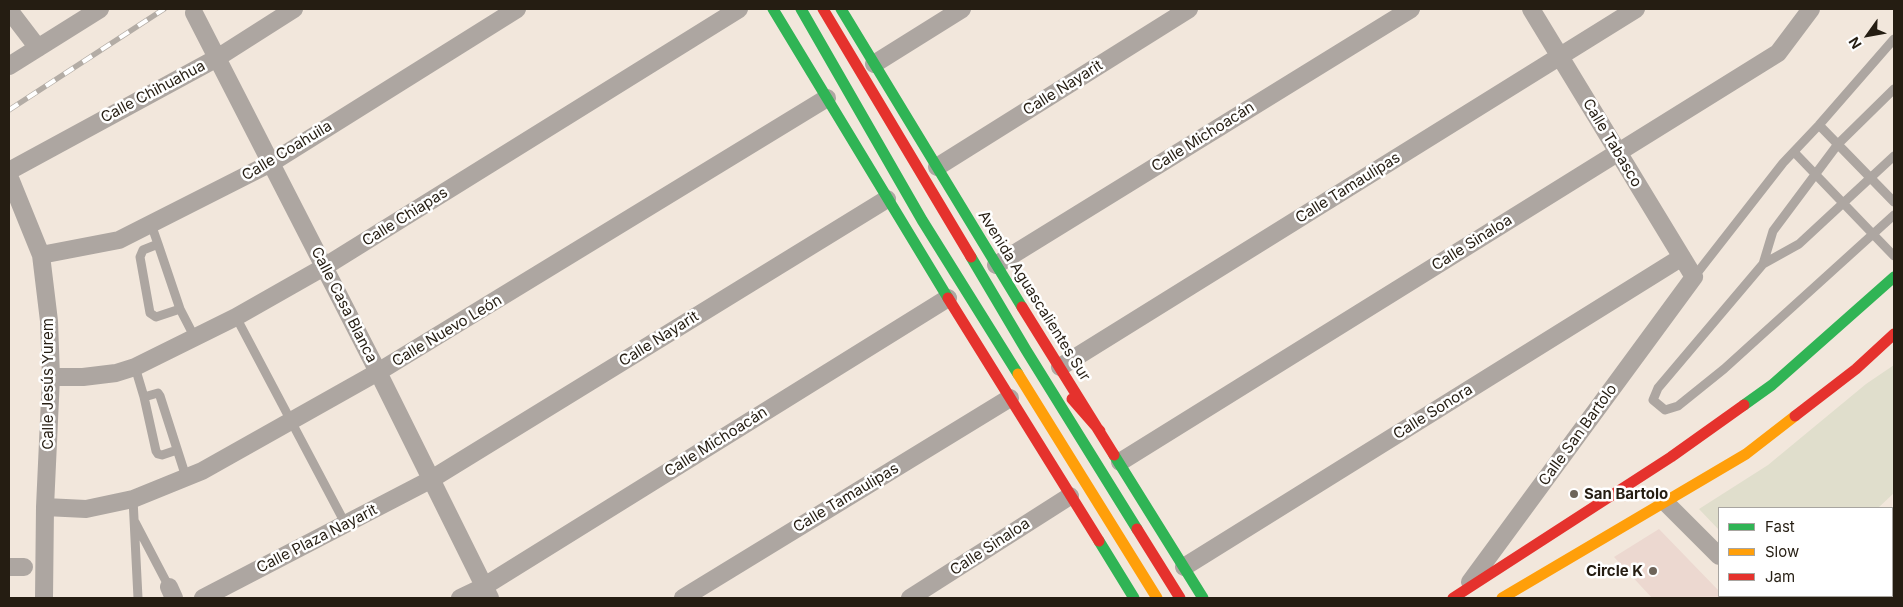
<!DOCTYPE html>
<meta charset="utf-8">
<style>
body{margin:0}
#map{position:relative;width:1903px;height:607px;overflow:hidden;background:#f2e7dc;font-family:Inter,sans-serif}
canvas{display:block}
.frame{position:absolute;inset:0;border:10px solid #251d12;pointer-events:none}
.legend{position:absolute;left:1718px;top:507px;width:175px;height:90px;box-sizing:border-box;background:#fff;border:1px solid #a8a5a0;margin:0;padding:6px 9px;list-style:none;font-size:15px;color:#251d12}
.legend li{display:flex;align-items:center;gap:10px;height:25px}
.legend b{width:25px;border:1px solid #a8a5a0}
.north{position:absolute;left:1843px;top:10px;width:50px;height:50px;-webkit-text-stroke:4px #fff;paint-order:stroke;rotate:238deg;font-size:14px;font-weight:700;line-height:20px;text-align:center;color:#251d12}
.north::after{content:'';display:block;margin:auto;width:18px;height:22px;background:#251d12;clip-path:polygon(50% 0,100% 100%,50% 72%,0 100%)}
</style>
<div id="map">
<canvas width="1903" height="607"></canvas>
<div class="frame"></div>
<ul class="legend">
<li><b style="height:6px;background:#30b455"></b>Fast</li>
<li><b style="height:6px;background:#ff9f0a"></b>Slow</li>
<li><b style="height:6px;background:#e5322d"></b>Jam</li>
</ul>
<div class="north">N</div>
</div>
<script>
const context = document.querySelector('canvas').getContext('2d');
context.lineJoin = 'round';
function paint(path, color) { context.fillStyle = color; context.fill(path, 'evenodd'); }
function stroke(path, color, width, dash) { context.strokeStyle = color; context.lineWidth = width; context.lineCap = dash ? 'butt' : 'round'; context.setLineDash(dash || []); context.stroke(path); }
function write(font, color, halo, rows, align = 'center') {
  context.font = font + ' Inter,sans-serif'; context.lineWidth = 5; context.setLineDash([]); context.textBaseline = 'middle'; context.strokeStyle = halo; context.fillStyle = color; for (const [text, x, y, turn = 0] of rows) {
    context.save(); context.translate(x, y); context.rotate((+turn || 0) * Math.PI / 180); context.textAlign = isNaN(turn) ? turn : align; if (halo) context.strokeText(text, 0, 0); context.fillText(text, 0, 0); context.restore();
  }
}
paint(new Path2D(`
 M1659,529L1719,591V596H1724L1726,598H1652L1614,557Z`), '#ecd8d0');
paint(new Path2D(`
 M1894,365V493L1878,508H1719V530L1699,509L1768,465L1866,384Z
 M1785,596H1865L1867,598H1787Z`), '#e0decc');
stroke(new Path2D(`
 M1819,125L1894,202
 M1794,152L1894,256
 M1894,156L1799,244L1763,264L1658,388L1653,400L1665,410L1678,406L1724,369L1894,215
 M151,224L158,244L143,250L140,257L150,313L156,317L180,309
 M158,244L180,309L195,338
 M1763,264L1773,231L1838,144L1894,89
 M1694,277L1783,163L1819,125L1894,39
 M236,317L346,525
 M135,367L144,397L156,451L158,454L162,455L177,450
 M144,397L158,393L160,396L186,477
 M133,499L138,598
 M135,522L169,587`), '#ada6a1', 9);
stroke(new Path2D(`
 M9,10L38,48
 M194,13L378,372L490,598
 M874,64L962,9
 M9,66L100,9
 M937,167L1189,9
 M9,171L217,58L294,9
 M9,176L41,255L49,321L51,377L45,507L44,598
 M41,255L119,240L271,163L517,9
 M996,265L1411,9
 M1060,367L1636,9
 M51,377H83L116,373L135,367L236,317L324,267L739,9
 M1120,462L1778,53L1811,9
 M1665,502L1719,556
 M45,507L86,509L133,499L202,471L378,372L827,98
 M9,567H24
 M1184,567L1682,257
 M1470,582L1694,277L1531,9
 M169,587L174,598
 M1759,596L1761,598
 M203,598L430,480L887,199
 M460,598L483,587L948,298
 M683,598L1010,398
 M910,598L1070,496`), '#ada6a1', 18);
stroke(new Path2D(`
 M773,9L948,298
 M801,9L922,220L1018,374
 M841,9L1022,307
 M971,257L1026,350L1137,529
 M1744,405L1772,385L1894,277
 M1114,455L1203,598
 M1099,541L1134,598`), '#30b455', 11);
stroke(new Path2D(`
 M1018,374L1157,598
 M1502,598L1746,454L1795,416`), '#ff9f0a', 11);
stroke(new Path2D(`
 M823,9L971,257
 M948,298L1099,541
 M1022,307L1114,455
 M1072,399L1100,431
 M1795,416L1856,369L1894,334
 M1137,529L1180,598
 M1453,598L1671,457L1744,405`), '#e5322d', 11);
const rail = new Path2D(`
 M9,110L164,9`);
stroke(rail, '#b3aca5', 5.5);
stroke(rail, '#fff', 4, [11]);
for (const [x, y, r, color] of [
 [1574,494,5,"#6d6459"],
 [1653,571,5,"#6d6459"]
]) { const dot = new Path2D(); dot.arc(x, y, r, 0, 2 * Math.PI); context.fillStyle = color; context.fill(dot); stroke(dot, '#fff', 2); }
write('15px', '#251d12', '#fff', [
 ["Calle Nayarit",1063,88,-32],
 ["Calle Chihuahua",153,92,-28],
 ["Calle Michoacán",1203,137,-32],
 ["Calle Tabasco",1612,143,59],
 ["Calle Coahuila",287,151,-31],
 ["Calle Tamaulipas",1348,188,-32],
 ["Calle Chiapas",405,217,-32],
 ["Calle Sinaloa",1472,243,-32],
 ["Avenida Aguascalientes Sur",1034,296,58],
 ["Calle Casa Blanca",344,305,63],
 ["Calle Nuevo León",447,331,-31],
 ["Calle Nayarit",659,339,-32],
 ["Calle Jesús Yurem",48,384,-90],
 ["Calle Sonora",1433,412,-32],
 ["Calle San Bartolo",1578,435,-54],
 ["Calle Michoacán",716,442,-32],
 ["Calle Tamaulipas",846,498,-31],
 ["Calle Plaza Nayarit",317,539,-27],
 ["Calle Sinaloa",990,547,-33]
]);
write('bold 15px', '#251d12', '#fff', [
 ["San Bartolo",1584,494],
 ["Circle K",1643,571,"right"]
], 'left');
</script>
